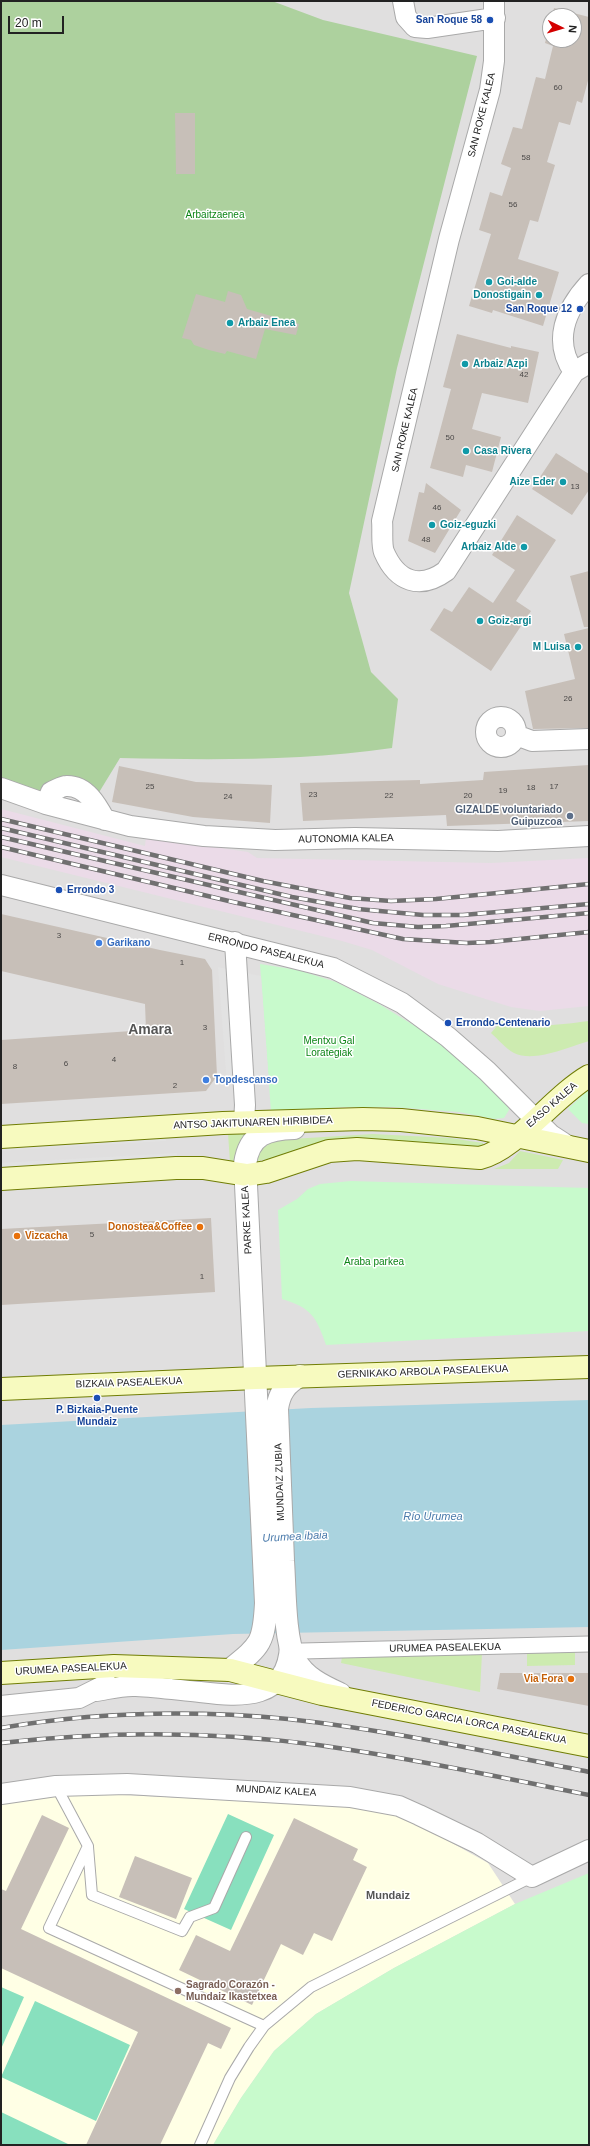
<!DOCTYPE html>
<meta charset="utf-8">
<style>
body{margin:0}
#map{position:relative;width:590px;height:2146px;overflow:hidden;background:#f2efe9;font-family:Arial,sans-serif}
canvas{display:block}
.frame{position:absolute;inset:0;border:2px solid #222;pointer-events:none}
.north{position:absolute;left:542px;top:8px;width:40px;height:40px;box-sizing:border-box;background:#fff;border:1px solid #a7a7a7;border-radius:50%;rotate:95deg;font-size:11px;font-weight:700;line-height:16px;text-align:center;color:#222}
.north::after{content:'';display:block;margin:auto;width:14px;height:18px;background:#d40000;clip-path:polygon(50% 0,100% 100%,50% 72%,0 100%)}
.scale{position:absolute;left:8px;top:16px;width:56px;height:18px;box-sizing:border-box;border:2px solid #222;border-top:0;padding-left:5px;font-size:12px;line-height:14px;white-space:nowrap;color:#222;-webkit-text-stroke:3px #fff;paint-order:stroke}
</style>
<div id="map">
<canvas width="590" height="2146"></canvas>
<div class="frame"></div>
<div class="north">N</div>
<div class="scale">20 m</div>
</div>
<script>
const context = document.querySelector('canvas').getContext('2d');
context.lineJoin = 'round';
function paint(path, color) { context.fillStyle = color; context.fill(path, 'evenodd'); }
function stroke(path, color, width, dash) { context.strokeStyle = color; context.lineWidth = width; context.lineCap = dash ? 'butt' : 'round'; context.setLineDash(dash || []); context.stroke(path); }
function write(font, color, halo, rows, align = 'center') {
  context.font = font + ' Arial,sans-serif'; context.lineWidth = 3; context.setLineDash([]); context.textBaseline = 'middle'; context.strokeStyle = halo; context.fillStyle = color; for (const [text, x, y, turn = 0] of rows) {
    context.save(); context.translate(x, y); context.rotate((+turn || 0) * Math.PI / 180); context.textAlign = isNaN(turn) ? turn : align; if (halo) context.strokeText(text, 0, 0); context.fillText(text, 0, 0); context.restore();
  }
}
paint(new Path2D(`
 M1,1H589V2145H1ZM550,16H574V40H550Z`), '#e0dfdf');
paint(new Path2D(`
 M1,809L145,846L146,837L248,852L257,858L491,863L589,858V1006L540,1011L511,1007L438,984L372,950L342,941L1,857Z`), '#ebdbe8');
paint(new Path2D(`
 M101,1794L356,1806L409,1819L488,1863L515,1904L394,1968L316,2014L274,2051L241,2098L213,2145H1V1802L52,1796Z`), '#ffffe5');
paint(new Path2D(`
 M502,1020C536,1029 555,1025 589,1021V1041C569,1047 534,1063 514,1053C506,1049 498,1039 491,1033Z
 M246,1132L236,1153L235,1163H230L228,1133Z
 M373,1134L450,1138L483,1143V1146L469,1147L313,1145L277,1157L257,1161L260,1150L275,1140Z
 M520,1151L563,1160L558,1169H494L509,1163Z
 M575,1648V1665L527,1666V1650Z
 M482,1653L480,1692L341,1663L342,1657Z`), '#cdebb0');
paint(new Path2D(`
 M1,1H272L323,20L477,56L397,368L349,593L371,672L398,699L392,748C302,761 210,760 120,758L98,794L48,783L38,793L1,780Z`), '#add19e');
paint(new Path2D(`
 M260,964L298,970L336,982L379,1004L428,1034L506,1098L509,1110L504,1118L494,1119L459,1112L393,1107H343L271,1112Z
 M589,1089V1124L582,1123L568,1109Z
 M351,1181L589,1188V1331L326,1345C316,1317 312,1308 282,1299L278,1210L297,1199L308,1189L320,1184Z
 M589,1873V2145H213L241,2098L274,2051L316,2014L394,1968L515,1904Z`), '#c8facc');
paint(new Path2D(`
 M228,1814L274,1835L231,1930L184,1909Z
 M1,1987L24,1997L1,2049Z
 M35,2001L130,2045L96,2121L1,2077Z
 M1,2112L68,2144V2145H1Z`), '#88e0be');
paint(new Path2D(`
 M218,967L261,976L269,1083L227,1085Z
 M165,1135L166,1141L1,1151V1144Z
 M177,1153V1159L1,1169V1163Z`), '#e2e2e2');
paint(new Path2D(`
 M589,1400V1627L233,1634L1,1650V1425L311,1408Z`), '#aad3df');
paint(new Path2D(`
 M554,8L589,17V77L582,103L577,101L570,125L559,122L547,162L555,165L538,222L530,220L518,259L559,272L543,326L493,310L492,313L469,306L491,234L479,230L490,192L502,196L511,168L501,164L513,127L522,129L536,77L545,79L553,46L545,43L550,23V40H574V16H552Z
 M175,113H195V174H176Z
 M228,291L241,295L247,309L299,324L296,335L265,329L256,359L227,351L225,354L209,350L194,345L191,340L182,338L196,294L225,302Z
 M457,334L511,348V346L539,352L528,403L482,393L472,429L501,437L492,472L466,465L463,477L430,468L451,389L443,387Z
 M556,453L589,474V490L572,515L532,489Z
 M426,483L461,510L435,553L408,541L419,492L424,493Z
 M517,515L556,540L516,601L531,611L491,671L430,630L444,608L452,612L469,587L493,603L515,570L492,555Z
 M589,571V627H584L570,576Z
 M589,628V728L533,729L525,691L575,679L564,634Z
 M589,765V821L447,826L446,815L303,821L300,783L420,780V784L483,780L484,772Z
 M119,766L196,782L272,785L270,823L193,817L112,802Z
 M1,914L160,950L205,959L212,970L217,1076L206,1091L1,1104V1040L146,1030L145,1004L1,971Z
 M211,1218L215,1292L1,1305V1229Z
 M500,1673H589V1706L497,1689Z
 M42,1815L69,1828L21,1929L231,2028L221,2049L208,2043L160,2145H86L138,2032L1,1968V1889L6,1891Z
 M294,1818L358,1849L353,1860L367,1867L332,1941L314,1933L303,1955L281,1944L252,2005L179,1970L196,1935L230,1951Z
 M135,1856L192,1878L176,1919L119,1897Z`), '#c7bfb8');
const service = new Path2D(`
 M56,1786L88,1846L49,1928L264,2026
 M88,1847L92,1895L182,1931L190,1917L214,1908L246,1837
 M200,2145L230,2078L249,2047L264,2026L311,1987L532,1877`);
const pedestrian = new Path2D(`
 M302,1651L589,1644`);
const minor = new Path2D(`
 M403,1L406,17L415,27L427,28L495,18
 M494,1V61L490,90L449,239L382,521C383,530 381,544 384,552C397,582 420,590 446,571L574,372L589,363
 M574,372C552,341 566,309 589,284
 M486 732a15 15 0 1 1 30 0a15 15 0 1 1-30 0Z
 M516,735L532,741L589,739
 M1,788L46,804L130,826L204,836L275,840L355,838L498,841L589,836
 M46,804L51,792C56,790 62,786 66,786C86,785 97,805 105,820
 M1,885L333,968L402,1003L448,1037L487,1071L551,1135L568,1146
 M235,942L245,1105L244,1122
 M96,1691C109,1689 123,1685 136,1686C157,1687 179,1690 200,1692C241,1697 288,1701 290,1645
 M1,1706L79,1698L107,1684
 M1,1794L56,1786L127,1784L350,1797L399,1806L419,1815L477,1843L532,1877L589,1850`);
const tertiary = new Path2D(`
 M300,1376C286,1383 279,1393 277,1409C279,1460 281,1510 283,1561C285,1588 284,1637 295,1660C305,1678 323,1686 340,1694
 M230,1670C261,1645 264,1643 266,1603L245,1164C249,1134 267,1129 294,1128`);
const secondary = new Path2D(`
 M1,1137L223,1123L363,1119L401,1120L477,1128L589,1151
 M1,1179L176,1168H203L247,1175L266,1172L329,1151L357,1149L480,1158C515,1150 554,1096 589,1076
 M1,1389L256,1378L589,1367
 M1,1673L114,1666L230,1670L322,1694L589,1746`);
stroke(service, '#a9a9a9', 12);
stroke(pedestrian, '#a9a9a9', 17);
stroke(minor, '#a9a9a9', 22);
stroke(tertiary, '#a9a9a9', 24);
stroke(secondary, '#707d05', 24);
stroke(service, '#fff', 10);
stroke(pedestrian, '#fff', 15);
stroke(minor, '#fff', 20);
stroke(tertiary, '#fff', 22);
stroke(secondary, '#f7fabf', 22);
const rail = new Path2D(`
 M1,819L263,881L350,898L391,901L436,899L589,884
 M1,828L292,897L358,909L423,915H463L589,904
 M1,837L373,923L418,927L446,926L589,913
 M1,847L233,902L403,939L467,943L490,942L589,932
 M1,1728C95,1712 193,1710 288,1719C389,1730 489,1752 589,1772
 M1,1743C106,1731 213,1731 318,1745C409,1758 499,1777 589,1795`);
stroke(rail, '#707070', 4.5);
stroke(rail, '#fff', 3, [9]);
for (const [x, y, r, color] of [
 [490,20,4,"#1a4fb4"],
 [489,282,4,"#0f9aa8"],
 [539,295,4,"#0f9aa8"],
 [580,309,4,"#1a4fb4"],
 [230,323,4,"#0f9aa8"],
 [465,364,4,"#0f9aa8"],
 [466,451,4,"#0f9aa8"],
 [563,482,4,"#0f9aa8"],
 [432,525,4,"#0f9aa8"],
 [524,547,4,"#0f9aa8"],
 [480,621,4,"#0f9aa8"],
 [578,647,4,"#0f9aa8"],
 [570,816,4,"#5c6f8a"],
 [59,890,4,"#1a4fb4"],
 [99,943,4,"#3f7fe0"],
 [448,1023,4,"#1a4fb4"],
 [206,1080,4,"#3f7fe0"],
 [200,1227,4,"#e8710a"],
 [17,1236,4,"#e8710a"],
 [97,1398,4,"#1a4fb4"],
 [571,1679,4,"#e8710a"],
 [178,1991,4,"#8d6e63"]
]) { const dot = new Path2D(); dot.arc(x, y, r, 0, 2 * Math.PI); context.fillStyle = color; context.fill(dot); stroke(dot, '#fff', 1.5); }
write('8px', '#4b4948', null, [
 ["60",558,88],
 ["58",526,158],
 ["56",513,205],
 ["42",524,375],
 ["50",450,438],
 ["13",575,487],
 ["46",437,508],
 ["48",426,540],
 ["26",568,699],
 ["25",150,787],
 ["17",554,787],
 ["18",531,788],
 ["19",503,791],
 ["23",313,795],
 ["22",389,796],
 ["20",468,796],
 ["24",228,797],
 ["3",59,936],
 ["1",182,963],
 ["3",205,1028],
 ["4",114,1060],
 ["6",66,1064],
 ["8",15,1067],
 ["2",175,1086],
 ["5",92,1235],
 ["1",202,1277]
]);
write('bold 10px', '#164399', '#fff', [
 ["San Roque 58",482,20],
 ["San Roque 12",572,309],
 ["Errondo 3",67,890,"left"],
 ["Errondo-Centenario",456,1023,"left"],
 ["P. Bizkaia-Puente",97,1410,"center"],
 ["Mundaiz",97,1422,"center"]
], 'right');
write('10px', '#222', '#fff', [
 ["SAN ROKE KALEA",482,115,-76],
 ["SAN ROKE KALEA",405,430,-77],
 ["AUTONOMIA KALEA",346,839,-1],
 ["ERRONDO PASEALEKUA",266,951,14],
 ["EASO KALEA",552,1105,-41],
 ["ANTSO JAKITUNAREN HIRIBIDEA",253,1123,-2],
 ["PARKE KALEA",247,1220,-93],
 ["GERNIKAKO ARBOLA PASEALEKUA",423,1372,-2],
 ["BIZKAIA PASEALEKUA",129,1383,-2],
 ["MUNDAIZ ZUBIA",280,1482,-92],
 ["URUMEA PASEALEKUA",445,1648,-1],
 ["URUMEA PASEALEKUA",71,1669,-3],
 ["FEDERICO GARCIA LORCA PASEALEKUA",469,1722,11],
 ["MUNDAIZ KALEA",276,1791,3]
]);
write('10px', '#0c8416', '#fff', [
 ["Arbaitzaenea",215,215],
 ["Mentxu Gal",329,1041],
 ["Lorategiak",329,1053],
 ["Araba parkea",374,1262]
]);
write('bold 10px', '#0d838f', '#fff', [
 ["Goi-alde",497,282],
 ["Donostigain",531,295,"right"],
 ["Arbaiz Enea",238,323],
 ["Arbaiz Azpi",473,364],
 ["Casa Rivera",474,451],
 ["Aize Eder",555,482,"right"],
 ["Goiz-eguzki",440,525],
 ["Arbaiz Alde",516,547,"right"],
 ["Goiz-argi",488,621],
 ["M Luisa",570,647,"right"]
], 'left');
write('bold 10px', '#4e5e75', '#fff', [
 ["GIZALDE voluntariado",562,810],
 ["Guipuzcoa",562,822]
], 'right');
write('bold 10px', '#366cbe', '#fff', [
 ["Garikano",107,943],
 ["Topdescanso",214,1080]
], 'left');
write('bold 10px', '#c56008', '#fff', [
 ["Donostea&Coffee",192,1227],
 ["Vizcacha",25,1236,"left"],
 ["Via Fora",563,1679]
], 'right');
write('bold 10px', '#785e54', '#fff', [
 ["Sagrado Corazón -",186,1985],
 ["Mundaiz Ikastetxea",186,1997]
], 'left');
write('italic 11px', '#4a7aab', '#fff', [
 ["Río Urumea",433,1517],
 ["Urumea ibaia",295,1537,-3]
]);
write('bold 11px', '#555', '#fff', [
 ["Mundaiz",388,1896]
]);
write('bold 14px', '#555', '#fff', [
 ["Amara",150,1030]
]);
</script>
